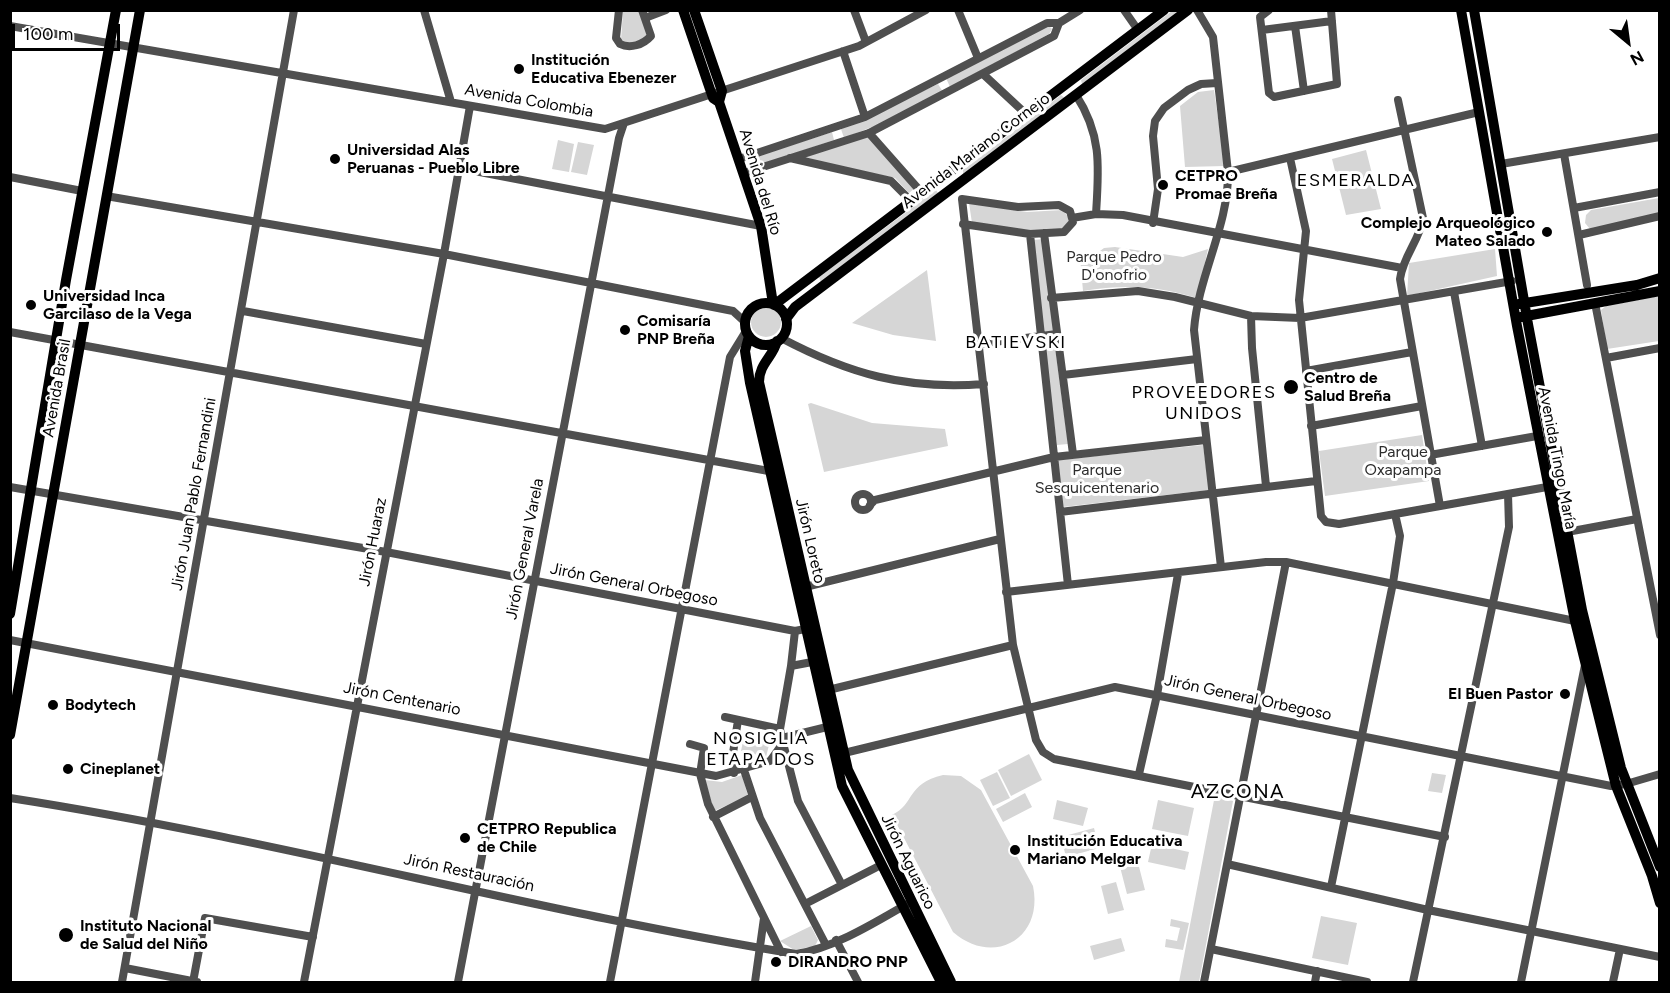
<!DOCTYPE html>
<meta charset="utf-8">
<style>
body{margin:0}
#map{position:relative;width:1670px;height:993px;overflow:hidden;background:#fff;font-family:Figtree,sans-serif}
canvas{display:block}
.frame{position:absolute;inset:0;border:12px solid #000;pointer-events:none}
.north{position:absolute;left:1598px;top:12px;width:60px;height:60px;-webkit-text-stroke:4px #fff;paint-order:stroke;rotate:151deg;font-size:16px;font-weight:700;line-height:24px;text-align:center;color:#000}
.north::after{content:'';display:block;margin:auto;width:21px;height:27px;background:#000;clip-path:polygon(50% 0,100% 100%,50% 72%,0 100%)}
.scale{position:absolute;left:12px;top:24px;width:108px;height:27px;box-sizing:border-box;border:3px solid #000;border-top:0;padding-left:8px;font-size:18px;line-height:21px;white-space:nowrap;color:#000;-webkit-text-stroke:4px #fff;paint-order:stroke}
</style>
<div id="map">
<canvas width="1670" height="993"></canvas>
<div class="frame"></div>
<div class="north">N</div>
<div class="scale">100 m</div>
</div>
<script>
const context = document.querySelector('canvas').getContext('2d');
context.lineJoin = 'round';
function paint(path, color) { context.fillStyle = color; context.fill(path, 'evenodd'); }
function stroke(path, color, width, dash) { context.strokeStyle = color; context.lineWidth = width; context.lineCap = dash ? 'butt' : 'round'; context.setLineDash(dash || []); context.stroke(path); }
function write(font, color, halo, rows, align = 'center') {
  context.font = font + ' Figtree,sans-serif'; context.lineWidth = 6; context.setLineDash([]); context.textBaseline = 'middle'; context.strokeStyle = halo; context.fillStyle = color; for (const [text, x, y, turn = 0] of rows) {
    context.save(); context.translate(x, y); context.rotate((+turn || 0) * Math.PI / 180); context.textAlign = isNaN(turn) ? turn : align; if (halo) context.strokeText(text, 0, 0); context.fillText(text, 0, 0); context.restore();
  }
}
paint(new Path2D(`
 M623,11H639L650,37L633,46L621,40Z
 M1172,11H1189L1083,88L1081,80Z
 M1048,25L1052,29L1049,34L950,87L946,78Z
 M938,84L943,92L882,123L844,138L841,129Z
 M1214,90L1225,166L1185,167L1180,106L1198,92Z
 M1061,95L1067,100L963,182V170Z
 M832,132L834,140L754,167L751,158Z
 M868,136L915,188L909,193L895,178L805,159L804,156Z
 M558,140L574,144L569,172L552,169Z
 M578,142L594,145L587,175L571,172Z
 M1366,150L1381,209L1346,215L1332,159Z
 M936,190L941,197L822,285L819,277Z
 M1659,198V214L1590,229L1585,223L1586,215L1591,210Z
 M969,203L1027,212L1063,210L1068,217L1069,228L1045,232L972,223Z
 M1044,239L1055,331L1043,332L1033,240Z
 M1115,247L1183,257L1208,249L1197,298C1158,286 1124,284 1083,291L1080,257L1100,251L1104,248Z
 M1495,249L1497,276L1407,296L1409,263Z
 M927,270L936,341L893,335L852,323Z
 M1659,296V341L1607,349L1601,310L1606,306Z
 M751 322a15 15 0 1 1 30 0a15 15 0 1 1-30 0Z
 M1054,340L1068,444L1057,445L1043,341Z
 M811,403L872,423L945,429L948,446L824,472L808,404Z
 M1422,435L1429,481L1325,496L1319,451Z
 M1203,445L1209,490L1063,507L1058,460Z
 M745,731L771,737L766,757L741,751Z
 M1029,754L1042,780L1011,796L998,770Z
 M997,772L1010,798L993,806L980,780Z
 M1432,773L1446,775L1442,793L1428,791Z
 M742,775L748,796L714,811L705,780L722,782Z
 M943,775L961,776L981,790L1033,886C1044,939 993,967 953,932L892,815C915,804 906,784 943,775Z
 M1025,793L1032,807L1003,822L996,809Z
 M1215,795L1233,801L1199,982H1179Z
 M1057,800L1088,808L1083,826L1053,819Z
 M1158,800L1194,808L1188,836L1152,829Z
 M1094,828L1099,848L1066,857L1061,837Z
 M1152,844L1189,852L1185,870L1148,862Z
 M1137,859L1145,890L1127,894L1119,863Z
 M1116,882L1124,910L1108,914L1101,886Z
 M1321,916L1357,923L1348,965L1312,958Z
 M1171,919L1189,923L1183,950L1165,947L1166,939L1177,941L1180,928L1170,926Z
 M811,926L818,940L815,946L794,950L780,941Z
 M1121,938L1125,951L1094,960L1090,946Z`), '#d6d6d6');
stroke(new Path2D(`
 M424,10L451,102
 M619,10L616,38L620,44C630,49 643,45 651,36L642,10
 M854,10L866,42
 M958,10L978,58
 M1124,10L1138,30
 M1197,10L1213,37L1228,172C1229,225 1198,276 1194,330L1221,567
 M1269,10L1260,17L1269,93L1274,97L1337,84L1331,10
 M645,18L666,10
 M10,26L605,129L859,46L926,10
 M1295,26L1304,91
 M1262,30L1332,21
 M843,51L865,117
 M983,74L1026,114
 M1076,95C1102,135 1099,167 1096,214
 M1398,100L1423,218C1420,240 1403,256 1400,279L1440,506
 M869,133L922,193
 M1564,154L1587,285
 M790,158L891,181L911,201
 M1290,158L1306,231L1299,300L1321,516L1326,522L1339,524L1547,487
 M739,159L865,117L1047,23H1059L1080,10
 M1501,164L1660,137
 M459,168L761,226
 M1228,172L1479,112
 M744,173L869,133L1054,36L1059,23
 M10,177L82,191
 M106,196L444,254L733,311L745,322
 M962,199L1013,645L1036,740L1043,752L1054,759L1445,837
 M962,199L1018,207L1059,205L1070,211L1073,222L1064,232L1030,234L963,224
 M1574,208L1660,192
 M1072,218L1096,214L1123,215L1402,268
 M1153,223L1158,189L1153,136L1155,121L1164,108L1188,90L1201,84L1217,83
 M1044,233L1073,454
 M1030,234L1068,585
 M1579,235L1660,216
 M1454,292L1482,446
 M1051,298L1138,291L1175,297L1251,316L1300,318L1512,281
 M1595,303L1660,635
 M243,311L426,344
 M1251,316L1252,348L1266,486
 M10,332L774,472
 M781,338C849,374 906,390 984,384
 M978,344L1057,334
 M1606,358L1660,348
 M1306,371L1412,352
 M1063,375L1197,359
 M1311,426L1422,406
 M1430,455L1537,436
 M10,487L386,552L795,631L805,629
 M855 502a8 8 0 1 1 16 0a8 8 0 1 1-16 0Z
 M870,505L875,500L1054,457L1206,440
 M1060,512L1316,481
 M1567,532L1637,519
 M805,587L1000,539
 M1006,592L1266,562H1286L1575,621L1580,620
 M10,640L716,776L770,761L783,743
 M812,662L791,666L780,729L783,743L798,801L842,885
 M791,666L795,631
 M824,691L1013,645
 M725,717L780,729
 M782,738L827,727
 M690,744L704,748L700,774L708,804L781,952
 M840,754L1115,687L1611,786L1626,784L1660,774
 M744,770L760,818L826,945
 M734,773L733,753L738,720
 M1139,774L1157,695L1178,574
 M10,798C274,839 532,911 796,954C834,948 874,923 907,904
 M713,817L752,797
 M1227,864L1428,910L1660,957
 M1331,887L1393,583L1400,536L1395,514
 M805,904L881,865
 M836,940L858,982
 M1211,949L1367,982
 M125,968L197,982
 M122,982L294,10
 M193,982L205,918L313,937
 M304,982L444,254L470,106
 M458,982C511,701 567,420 619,138L624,123
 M610,982L730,357L746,331
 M755,982L764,918
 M1204,982L1286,562
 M1315,982L1317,971
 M1413,982L1509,527L1508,494
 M1521,982L1585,665
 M1613,982L1620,949`), '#4f4f4f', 8);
stroke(new Path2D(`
 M683,10L713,98L719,102L761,226L773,304
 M694,10L722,91L719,102
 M1461,10L1517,326L1575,621L1616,786L1652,876L1660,903
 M1474,10L1528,324L1582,610L1621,768L1660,867
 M745 324a21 21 0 1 1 42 0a21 21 0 1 1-42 0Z
 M1519,304L1637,285L1660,278
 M774,305L1164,10
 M1521,317L1660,291
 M786,319L795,307L1188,10
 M749,336L745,351L750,383L842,786L941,982
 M777,341C773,357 759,364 759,382L848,770L951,982
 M10,614L66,280L116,10
 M10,735L140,10`), '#000', 10);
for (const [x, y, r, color] of [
 [519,69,6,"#000"],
 [335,159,6,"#000"],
 [1163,185,6,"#000"],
 [1547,232,6,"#000"],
 [31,305,6,"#000"],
 [625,330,6,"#000"],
 [1291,387,8,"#000"],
 [1565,694,6,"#000"],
 [53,705,6,"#000"],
 [68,769,6,"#000"],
 [465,838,6,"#000"],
 [1015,850,6,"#000"],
 [66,935,8,"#000"],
 [776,962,6,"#000"]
]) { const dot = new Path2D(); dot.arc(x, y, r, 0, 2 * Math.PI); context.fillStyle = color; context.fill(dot); stroke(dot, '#fff', 2); }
write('bold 16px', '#000', '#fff', [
 ["Institución",531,60],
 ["Educativa Ebenezer",531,78],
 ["Universidad Alas",347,150],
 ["Peruanas - Pueblo Libre",347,168],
 ["CETPRO",1175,176],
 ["Promae Breña",1175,194],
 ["Complejo Arqueológico",1535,223,"right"],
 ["Mateo Salado",1535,241,"right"],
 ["Universidad Inca",43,296],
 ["Garcilaso de la Vega",43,314],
 ["Comisaría",637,321],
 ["PNP Breña",637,339],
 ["Centro de",1304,378],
 ["Salud Breña",1304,396],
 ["El Buen Pastor",1553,694,"right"],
 ["Bodytech",65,705],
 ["Cineplanet",80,769],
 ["CETPRO Republica",477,829],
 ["de Chile",477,847],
 ["Institución Educativa",1027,841],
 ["Mariano Melgar",1027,859],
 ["Instituto Nacional",80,926],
 ["de Salud del Niño",80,944],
 ["DIRANDRO PNP",788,962]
], 'left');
write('16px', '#000', '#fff', [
 ["Avenida Colombia",529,101,10],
 ["Avenida Mariano Cornejo",976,151,-37],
 ["Avenida del Río",760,182,73],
 ["Avenida Brasil",57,388,-80],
 ["Avenida Tingo María",1557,458,79],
 ["Jirón Juan Pablo Fernandini",194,494,-80],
 ["Jirón Loreto",810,541,77],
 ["Jirón Huaraz",373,542,-79],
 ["Jirón General Varela",525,549,-79],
 ["Jirón General Orbegoso",634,585,11],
 ["Jirón General Orbegoso",1248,698,12],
 ["Jirón Centenario",402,699,11],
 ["Jirón Aguarico",908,862,64],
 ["Jirón Restauración",469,873,12]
]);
write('16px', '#2d2d2d', '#fff', [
 ["Parque Pedro",1114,257],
 ["D'onofrio",1114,275],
 ["Parque",1403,452],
 ["Oxapampa",1403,470],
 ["Parque",1097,470],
 ["Sesquicentenario",1097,488]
]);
context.letterSpacing = '1.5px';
write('18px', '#000', '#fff', [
 ["ESMERALDA",1356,181],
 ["BATIEVSKI",1016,343],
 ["PROVEEDORES",1204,393],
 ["UNIDOS",1204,414],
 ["NOSIGLIA",761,739],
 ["ETAPA DOS",761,760]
]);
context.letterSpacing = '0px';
context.letterSpacing = '1.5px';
write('20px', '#000', '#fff', [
 ["AZCONA",1238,792]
]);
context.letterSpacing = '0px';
</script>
